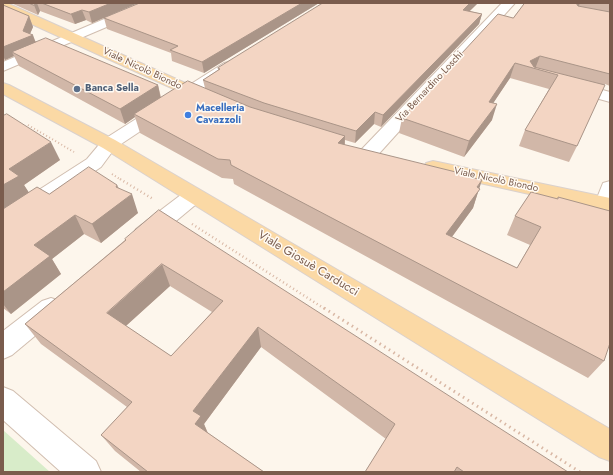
<!DOCTYPE html>
<meta charset="utf-8">
<style>
body{margin:0}
#map{position:relative;width:613px;height:475px;overflow:hidden;background:#fdf6ec;font-family:Jost,sans-serif}
canvas{display:block}
.frame{position:absolute;inset:0;border:4px solid #7a5c4d;pointer-events:none}
</style>
<div id="map">
<canvas width="613" height="475"></canvas>
<div class="frame"></div>
</div>
<script>
const context = document.querySelector('canvas').getContext('2d');
context.lineJoin = 'round';
function paint(path, color) { context.fillStyle = color; context.fill(path, 'evenodd'); }
function stroke(path, color, width, dash) { context.strokeStyle = color; context.lineWidth = width; context.lineCap = dash ? 'butt' : 'round'; context.setLineDash(dash || []); context.stroke(path); }
function write(font, color, halo, rows, align = 'center') {
  context.font = font + ' Jost,sans-serif'; context.lineWidth = 3; context.setLineDash([]); context.textBaseline = 'middle'; context.strokeStyle = halo; context.fillStyle = color; for (const [text, x, y, turn = 0] of rows) {
    context.save(); context.translate(x, y); context.rotate((+turn || 0) * Math.PI / 180); context.textAlign = isNaN(turn) ? turn : align; if (halo) context.strokeText(text, 0, 0); context.fillText(text, 0, 0); context.restore();
  }
}
paint(new Path2D(`
 M3,430L50,472H3Z`), '#d8ecc9');
const minor = new Path2D(`
 M142,3H158L156,6L3,71V62Z
 M502,3H515L375,158L368,160L361,158L359,154L361,150Z
 M229,62L234,63L236,66L234,69L115,148L101,167L11,228L3,231V213L87,159L103,140L224,63Z
 M572,82L610,92V102L567,90L564,87L567,84Z
 M610,181V209L605,210L598,208L595,203L603,183Z
 M193,189L200,191L203,196L200,201L152,241L144,243L136,241L133,235L136,229L186,191Z
 M51,298L60,301L64,308L60,315L12,355L3,359V331L42,301Z
 M3,387L13,391L96,461L101,472H61L3,420Z`);
const major = new Path2D(`
 M3,3H7L212,95L214,98L212,101L206,103L200,101L3,11Z
 M3,83L9,85L115,140L610,429V461L599,457L103,148L3,94Z
 M433,161L610,198V212L426,171L424,167L426,163Z`);
stroke(minor, '#d1beb0', 2);
stroke(major, '#dad1cd', 2);
stroke(new Path2D(`
 M28,125L74,152
 M112,174L121,180`), '#d9b8a5', 2, [1, 2.5]);
stroke(new Path2D(`
 M120,179L153,199
 M192,224L325,309`), '#d9b8a5', 2.5, [1, 3]);
stroke(new Path2D(`
 M324,308L580,472`), '#d9b8a5', 3, [1.5, 4]);
paint(minor, '#fff');
paint(major, '#fbd9a5');
paint(new Path2D(`
 M11,3H138L92,23L86,20L75,24L40,11L38,15Z
 M319,3L204,73L172,61L171,53L107,29L104,18Z
 M323,3H478L470,11L482,14L479,24L381,127L374,124L355,143L345,140V145L463,175L479,188L473,208L452,237L517,268L530,245L507,235L515,216L531,192L604,361L588,378L234,184L233,179L222,178L140,133L135,117L125,124L19,66L14,56L5,60L3,59V5L29,16L33,27L30,34L36,42L158,85L161,97L205,88L203,80L218,70V68Z
 M525,3H610V86L605,84L577,146L569,162L519,146L525,130L549,89L510,78L493,103L492,120L464,157L399,133L402,118L513,18Z
 M3,116L60,160L24,185L28,192L49,194L117,185L118,187L138,213L101,243L84,234L52,259L61,274L11,314L3,308Z
 M125,239L568,472H365L386,439L261,347L204,424L208,433L264,472H141L115,451L101,435L127,407L41,344L25,324L125,240ZM170,286L212,312L171,356L126,326Z`), '#d1b7a8');
paint(new Path2D(`
 M35,3H37L40,11L38,15L34,5Z
 M111,3H138L92,23L89,12Z
 M302,3H319L204,73L202,62Z
 M470,3H478L460,20L463,10Z
 M574,3H580L577,10Z
 M82,10L86,20L75,24L71,14Z
 M482,14L479,24L381,127L383,115Z
 M29,16L33,27L29,36L33,35L37,46L12,52L14,56L5,60L3,55V47L23,31Z
 M540,56L535,69L530,61Z
 M515,63L510,78L484,117L489,102Z
 M158,85L161,100L134,114L135,117L125,124L120,109Z
 M497,104L492,120L464,157L469,141Z
 M375,112L374,124L355,143L356,131Z
 M345,136L344,155L338,143Z
 M51,142L60,160L24,185L30,194L3,211V185L9,169Z
 M482,180L473,208L440,253L446,234L477,187Z
 M117,185L123,201L132,194L138,213L101,243L92,224Z
 M75,215L84,234L52,259L61,274L11,314L3,304V292L34,245Z
 M162,264L170,286L118,333L107,313Z
 M258,327L261,347L204,424L208,434L195,424L193,411Z`), '#aa9588');
const building = new Path2D(`
 M29,3H35L34,5Z
 M42,3H111L89,12L82,10L71,14Z
 M140,3H302L202,62L170,50L178,46L104,18Z
 M323,3H470L463,10L482,14L383,115L375,112L356,131L264,103L203,80L220,69L218,68Z
 M525,3H576L578,6L610,12V74L540,56L530,61L534,67L605,85L577,146L525,130L558,75L515,63L489,102L497,104L469,141L402,118L498,14L513,18Z
 M3,5L29,16L23,31L33,35L3,47Z
 M46,38L158,85L120,109L12,52Z
 M188,81L250,107L345,136L338,143L464,174L463,175L482,180L477,187L480,189L446,234L517,268L541,227L515,216L531,192L558,199V197L610,211V343L604,361L231,165L230,160L218,159L134,114L174,89Z
 M7,114L51,142L9,169L19,176L3,185V116Z
 M89,167L117,185L116,187L132,194L92,224L75,215L34,245L50,256L3,292V209L37,187L49,194Z
 M159,210L568,472H464L457,467L454,472H365L395,424L258,327L193,411L201,416L195,424L264,472H148L101,435L132,402L25,324L126,240L125,239ZM162,264L223,301L171,356L107,313Z`);
paint(building, '#f3d5c3');
stroke(building, '#aa9588', 1);
for (const [x, y, r, color] of [
 [77,89,4,"#5c6f8a"],
 [188,115,4,"#3f7fe0"]
]) { const dot = new Path2D(); dot.arc(x, y, r, 0, 2 * Math.PI); context.fillStyle = color; context.fill(dot); stroke(dot, '#fffaf3', 1.5); }
write('10px', '#7a5c4d', '#fffaf3', [
 ["Viale Nicolò Biondo",142,69,25],
 ["Via Bernardino Loschi",430,87,-47],
 ["Viale Nicolò Biondo",496,180,12]
]);
write('bold 10px', '#4e5e75', '#fffaf3', [
 ["Banca Sella",85,89]
], 'left');
write('bold 10px', '#366cbe', '#fffaf3', [
 ["Macelleria",196,109],
 ["Cavazzoli",196,121]
], 'left');
write('12px', '#7a5c4d', '#fffaf3', [
 ["Viale Giosuè Carducci",308,264,31]
]);
</script>
